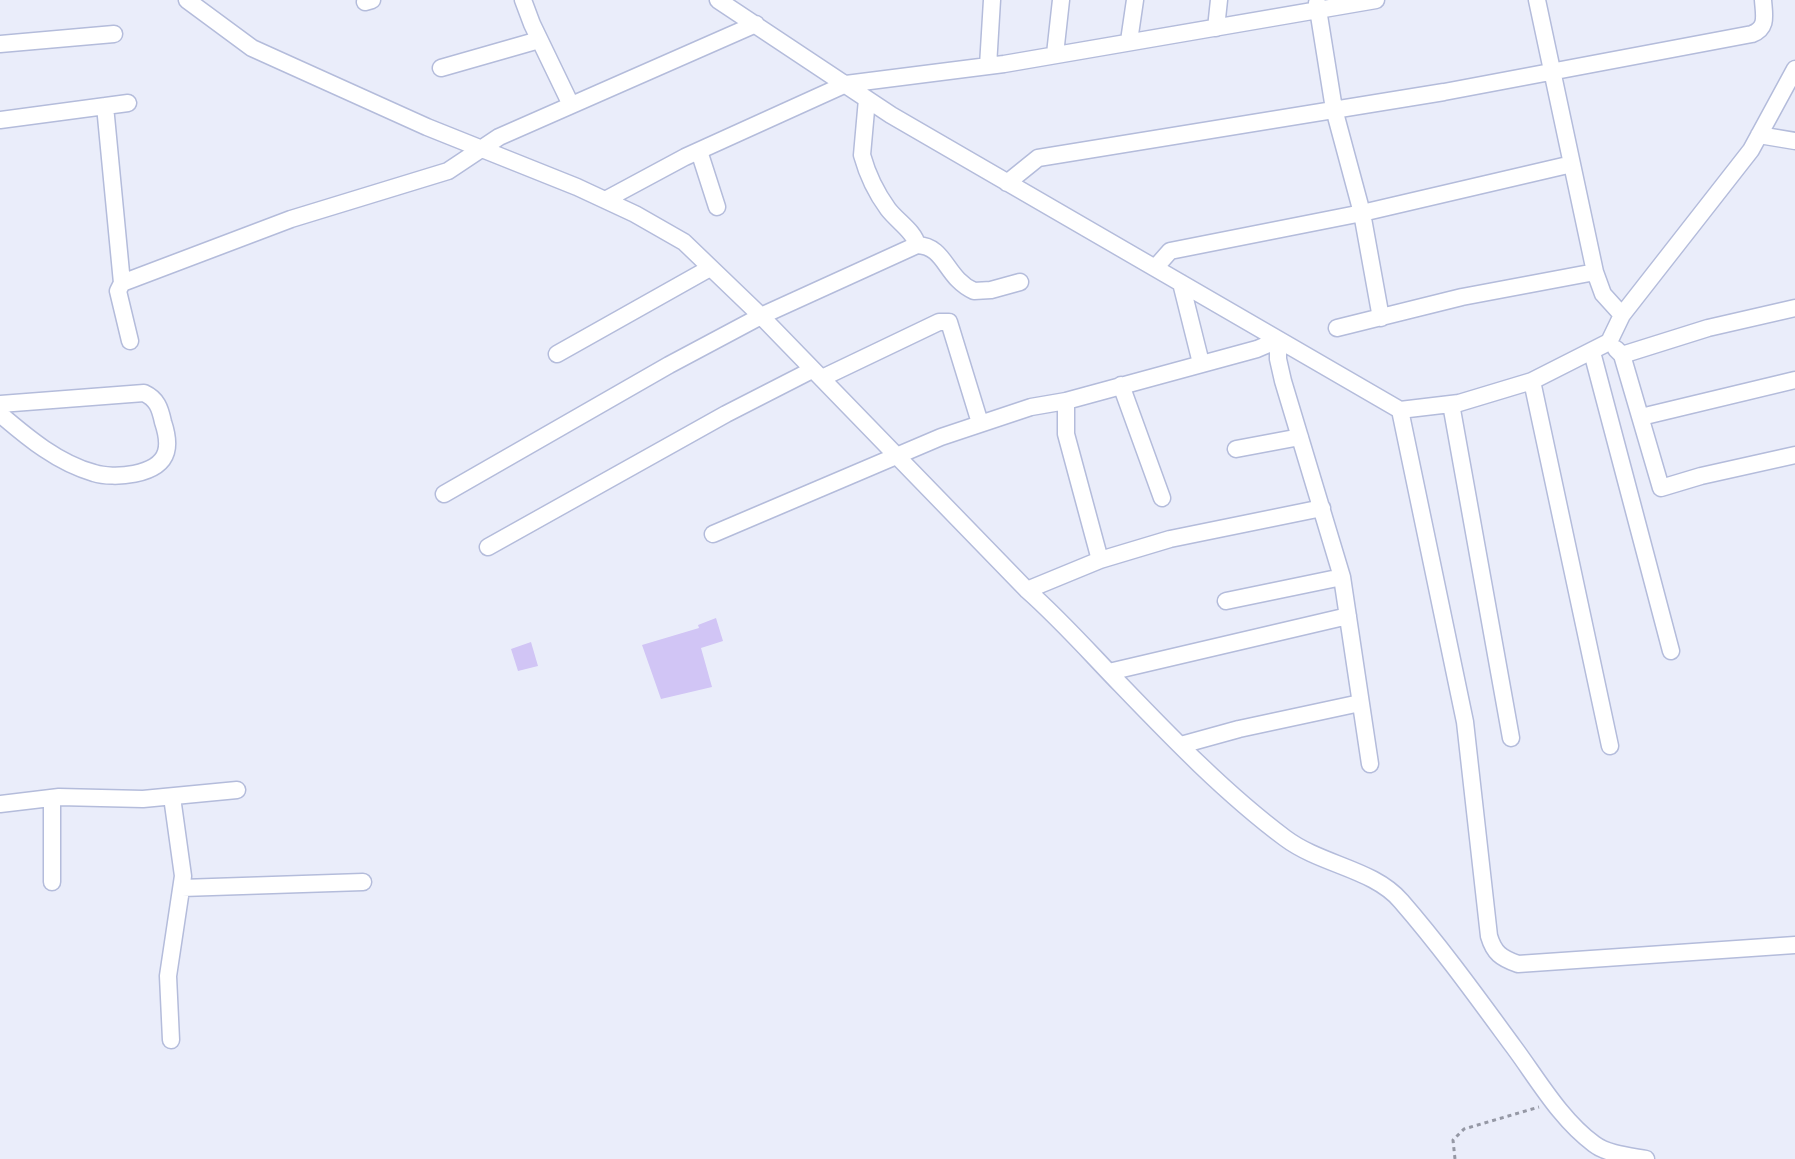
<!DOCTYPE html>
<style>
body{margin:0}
canvas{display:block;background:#eaedfa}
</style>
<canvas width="1795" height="1159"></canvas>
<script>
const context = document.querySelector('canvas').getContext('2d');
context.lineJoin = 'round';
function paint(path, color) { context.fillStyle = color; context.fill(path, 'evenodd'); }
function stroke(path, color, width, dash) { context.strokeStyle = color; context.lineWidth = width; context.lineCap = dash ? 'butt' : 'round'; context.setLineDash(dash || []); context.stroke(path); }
paint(new Path2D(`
 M716,618L723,641L701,648L712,687L661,699L642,645L699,628L698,625Z
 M531,642L538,666L518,671L511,649Z`), '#d1c5f5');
const minor = new Path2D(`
 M187,0L252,48L427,127L577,187L635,214L684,242L761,316L1027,590C1061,620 1090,653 1121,685C1172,738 1226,794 1285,838C1321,865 1374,869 1401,901C1441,947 1477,997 1513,1046C1537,1078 1560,1119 1594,1144C1607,1154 1629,1156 1646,1159
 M523,0L532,24L571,105
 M718,0L891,115L1400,410L1459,403L1532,381L1609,342L1622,315L1751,150L1795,69
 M1537,0L1595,272L1603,294L1622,315
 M365,2L372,0
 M1317,3L1334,109L1362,213L1381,318
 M1216,28L1219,0
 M1129,41L1135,0
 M0,44L114,34
 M1055,54L1061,0
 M988,66L992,0
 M441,68L539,40
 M867,99L862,155C867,173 877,194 888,209C897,221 915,232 917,245C946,246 945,278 974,291L991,290L1020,282
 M105,106L122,283
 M0,120L128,103
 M1759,135L1795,141
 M699,151L717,207
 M1007,183L1038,158L1444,92L1752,34C1768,28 1764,15 1763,0
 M605,200L685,157L846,84L1004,64L1376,0
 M1155,268L1170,251L1362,213L1572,164
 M1181,283L1201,363
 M1337,328L1462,297L1595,272
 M130,341L118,291L122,283L291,219L448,171L499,137L756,24
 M1616,349L1622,355L1708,328L1795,308
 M1592,352L1671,651
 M557,354L710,268
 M1622,355L1661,488L1701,476L1795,455
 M822,378L939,322H949L980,423
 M1532,381L1610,746
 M1121,385L1162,498
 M1066,401V434L1100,560
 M0,404L144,393C157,399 160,408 163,422C166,431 169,442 166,452C159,476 113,479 94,473C58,463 28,438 0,414
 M1451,404L1511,738
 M1400,410L1465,722L1489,936C1494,953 1501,958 1518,964L1795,945
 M1641,417L1795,380
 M1236,449L1300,437
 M444,494L669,365L761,316L917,245
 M713,534L941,437L1031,407L1066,401L1257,349L1278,340V359L1283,381L1342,577L1370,764
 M488,547L726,414L812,370
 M1027,590L1100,560L1170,539L1322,508
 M1226,601L1342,577
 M1109,672L1348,616
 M1181,745L1239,729L1360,703
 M52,798V882
 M0,804L59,797L143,799L237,790
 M182,888L363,882
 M171,1040L168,976L183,876L172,797`);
stroke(minor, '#b4bcdb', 19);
stroke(new Path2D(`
 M1455,1159L1453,1140L1464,1129L1539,1107`), '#9598a5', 3, [4, 4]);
stroke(minor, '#fff', 16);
</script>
